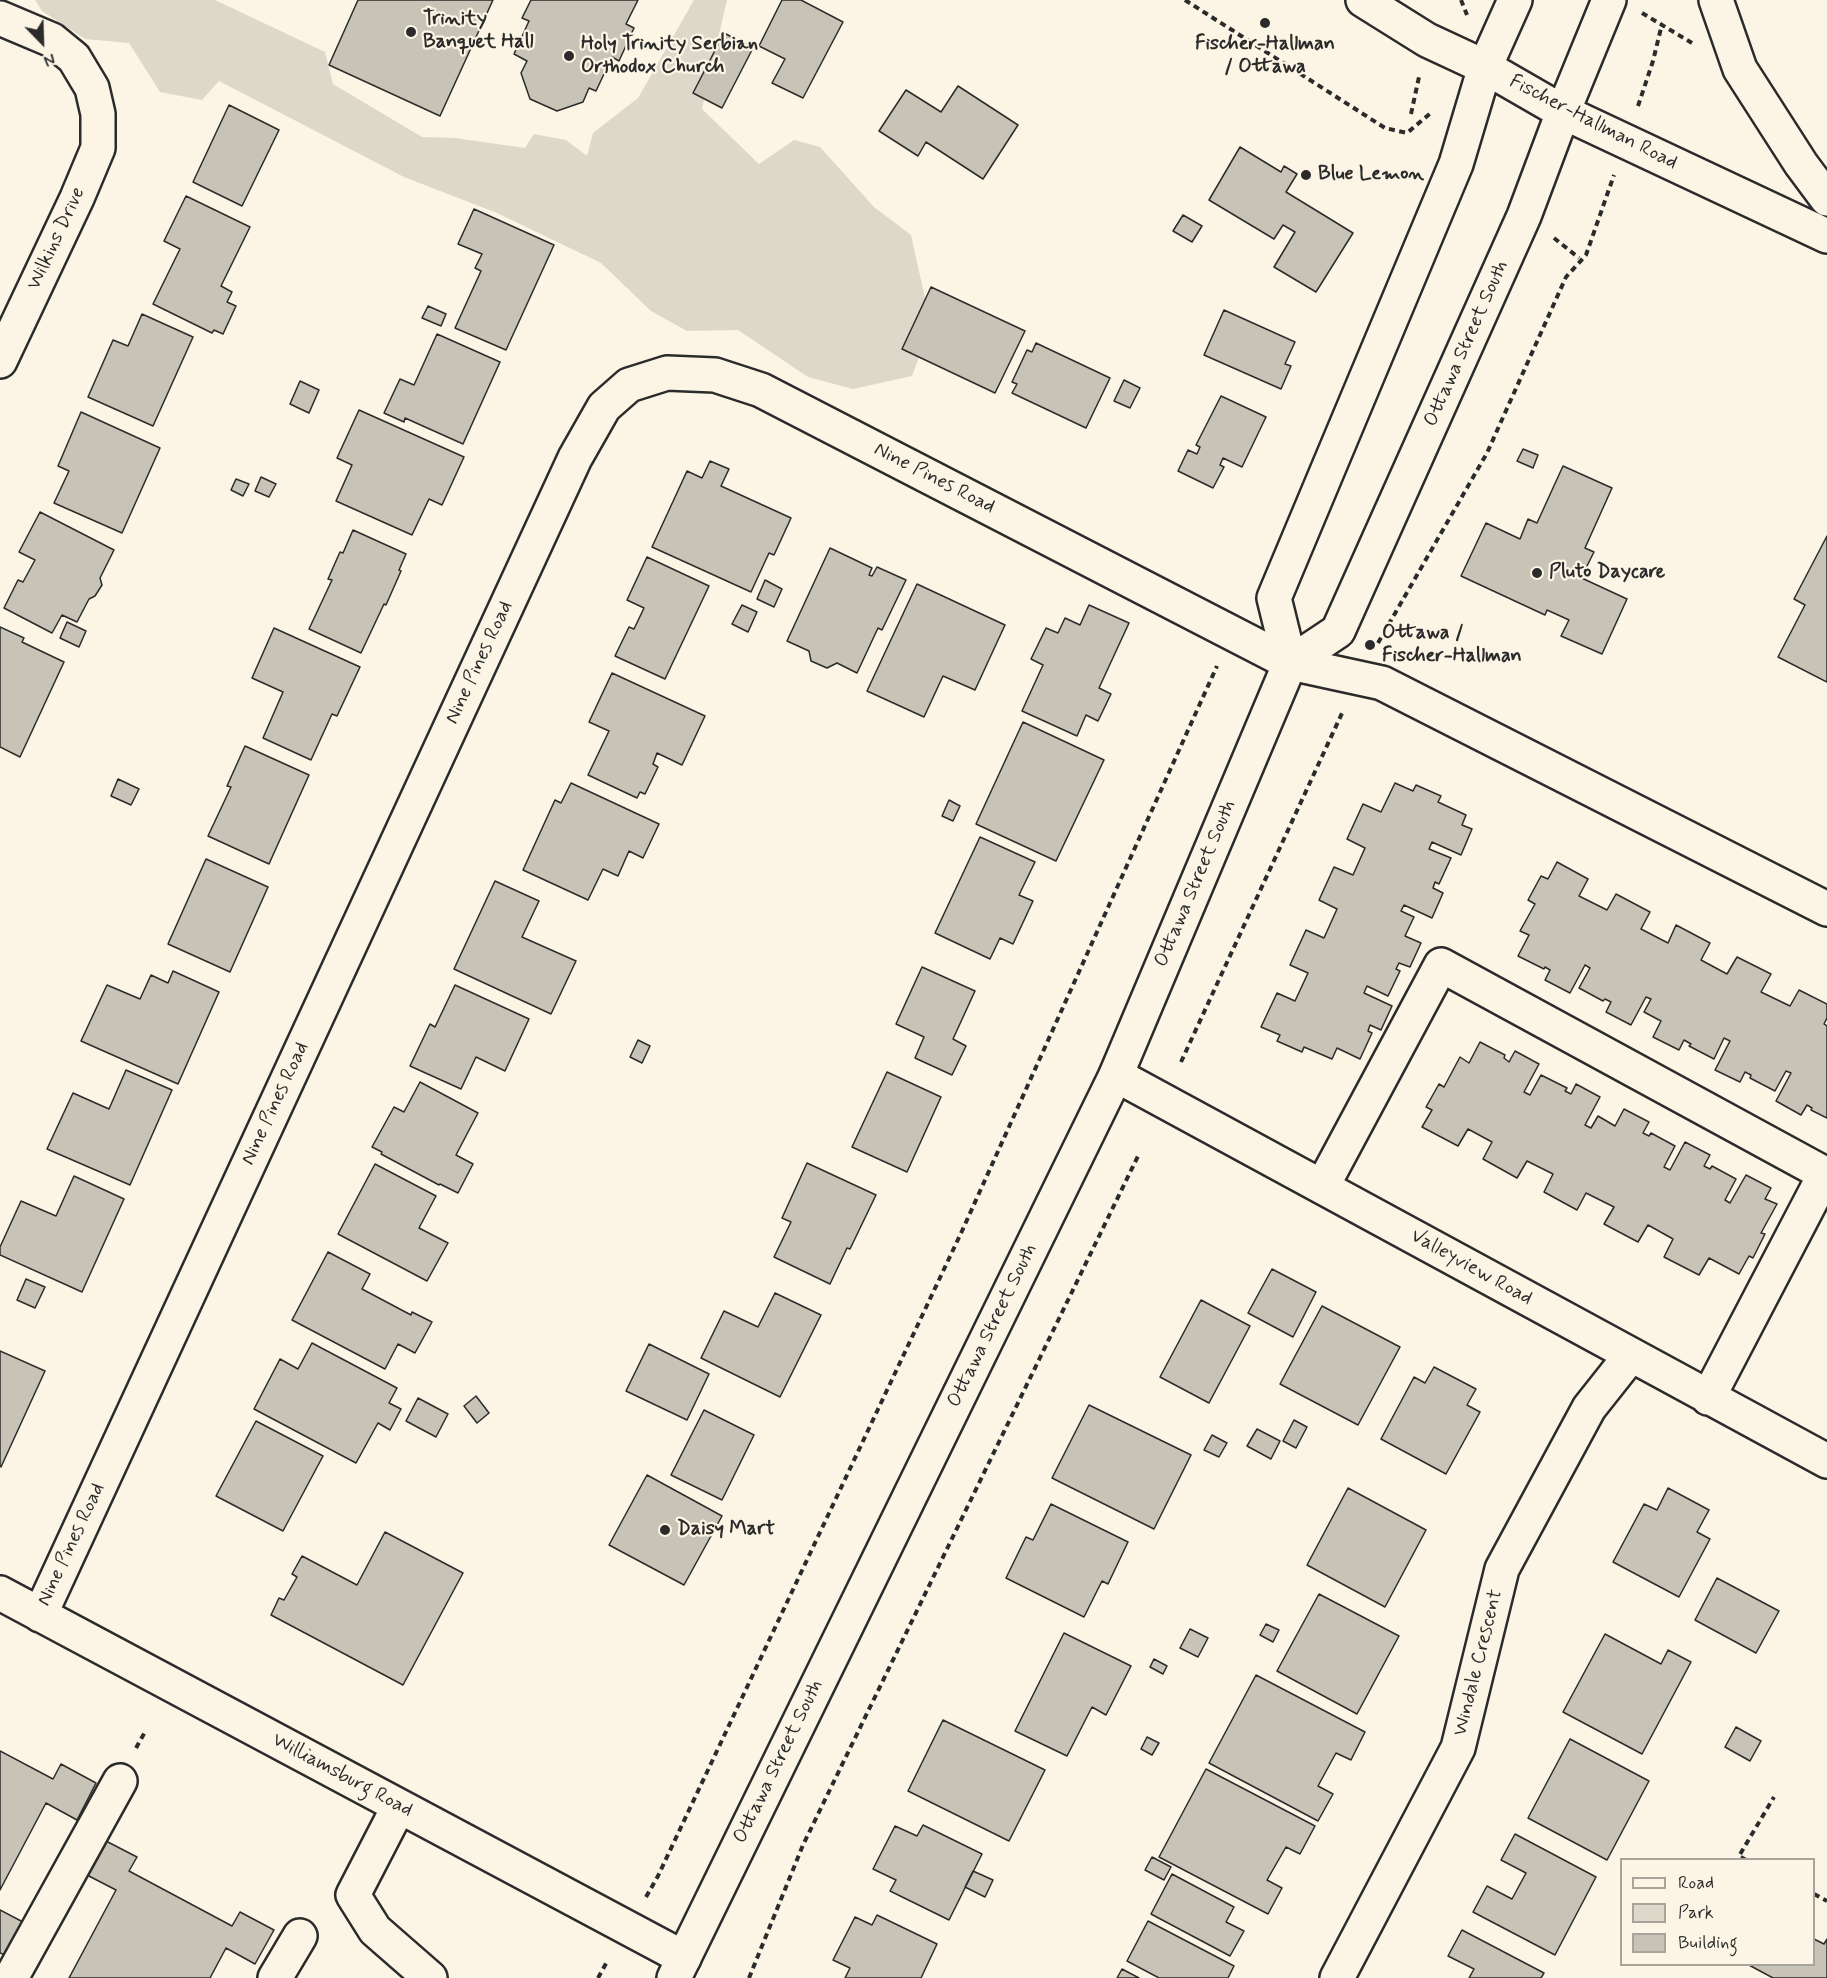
<!DOCTYPE html>
<style>
body{margin:0}
#map{position:relative;width:1827px;height:1978px;overflow:hidden;background:#fcf5e5;font-family:Mynerve,sans-serif}
canvas{display:block}
.legend{position:absolute;left:1620px;top:1858px;width:195px;height:108px;box-sizing:border-box;background:#fcf5e5;border:2px solid #a8a49b;margin:0;padding:8px 10px;list-style:none;font-size:18px;color:#2b2b2b}
.legend li{display:flex;align-items:center;gap:12px;height:30px}
.legend b{width:30px;border:2px solid #a8a49b}
.north{position:absolute;left:12px;top:12px;width:60px;height:60px;-webkit-text-stroke:4px #fcf5e5;paint-order:stroke;rotate:157deg;font-size:16px;font-weight:700;line-height:24px;text-align:center;color:#2b2b2b}
.north::after{content:'';display:block;margin:auto;width:21px;height:27px;background:#2b2b2b;clip-path:polygon(50% 0,100% 100%,50% 72%,0 100%)}
</style>
<div id="map">
<canvas width="1827" height="1978"></canvas>
<ul class="legend">
<li><b style="height:8px;background:#fcf5e5"></b>Road</li>
<li><b style="height:16px;background:#ded8ca"></b>Park</li>
<li><b style="height:16px;background:#c8c3b7"></b>Building</li>
</ul>
<div class="north">N</div>
</div>
<script>
const context = document.querySelector('canvas').getContext('2d');
context.lineJoin = 'round';
function paint(path, color) { context.fillStyle = color; context.fill(path, 'evenodd'); }
function stroke(path, color, width, dash) { context.strokeStyle = color; context.lineWidth = width; context.lineCap = dash ? 'butt' : 'round'; context.setLineDash(dash || []); context.stroke(path); }
function write(font, color, halo, rows, align = 'center') {
  context.font = font + ' Mynerve,sans-serif'; context.lineWidth = 4.5; context.setLineDash([]); context.textBaseline = 'middle'; context.strokeStyle = halo; context.fillStyle = color; for (const [text, x, y, turn = 0] of rows) {
    context.save(); context.translate(x, y); context.rotate((+turn || 0) * Math.PI / 180); context.textAlign = isNaN(turn) ? turn : align; if (halo) context.strokeText(text, 0, 0); context.fillText(text, 0, 0); context.restore();
  }
}
paint(new Path2D(`
 M35,0H215L325,52L333,84L422,137L455,138L525,148L534,134L566,140L587,156L593,133L638,98L694,0H727L702,109L759,164L794,140L820,147L874,207L911,235L931,325L912,376L853,389L808,377L738,330L687,331L651,311L601,263L497,213L404,177L219,81L202,100L160,92L129,43L85,39L42,11Z`), '#ded8ca');
const building = new Path2D(`
 M358,0H493L440,116L329,65Z
 M531,0H638L626,24L634,28L619,61L612,57L596,91L589,88L583,102L557,111L530,99L521,73L527,61L514,54L529,21L522,18Z
 M782,0H801L843,22L803,98L772,83L785,59L759,46Z
 M724,33L753,48L722,108L693,93Z
 M958,86L1018,125L983,179L926,142L918,156L879,131L906,90L941,112Z
 M229,105L279,130L242,206L193,182Z
 M1240,147L1281,172L1284,166L1297,174L1286,192L1353,233L1316,292L1274,267L1295,232L1283,225L1274,239L1209,200Z
 M186,196L250,227L221,286L232,292L227,302L236,306L223,334L214,330L212,333L153,304L180,249L164,241Z
 M474,209L554,245L506,350L455,328L481,271L475,268L482,254L458,244Z
 M1183,215L1202,226L1192,242L1173,231Z
 M931,287L1025,331L995,393L902,349Z
 M428,306L446,314L441,326L422,318Z
 M1224,310L1295,342L1285,364L1291,366L1281,389L1204,355Z
 M142,314L193,337L153,426L88,397L113,340L128,346Z
 M437,334L500,362L463,444L405,418L404,422L384,413L400,379L414,385Z
 M1036,343L1110,378L1086,428L1012,393L1017,384L1012,382L1027,350L1032,352Z
 M1124,380L1140,388L1130,408L1114,401Z
 M300,381L319,390L309,413L290,404Z
 M1221,396L1266,417L1242,467L1223,458L1220,465L1224,467L1213,488L1178,471L1188,450L1197,454L1200,447L1196,445Z
 M359,410L464,457L442,505L429,499L412,535L336,501L352,465L337,458Z
 M81,412L160,448L122,533L54,503L69,471L58,466Z
 M1523,449L1538,455L1533,468L1517,461Z
 M710,461L729,469L721,486L791,518L774,555L769,553L751,592L652,547L687,471L702,478Z
 M1563,466L1612,488L1585,548L1594,552L1586,568L1577,564L1573,574L1627,599L1602,654L1561,636L1569,620L1547,610L1545,615L1461,576L1486,523L1520,539L1528,519L1537,523Z
 M261,477L276,484L269,497L255,491Z
 M236,479L249,484L243,496L231,490Z
 M40,512L114,550L100,578L102,585L95,596L89,599L77,622L62,615L52,633L4,608L18,580L23,582L35,560L19,552Z
 M353,530L406,554L399,570L401,571L386,605L384,604L361,653L309,629L332,580L328,579L340,552L343,553Z
 M1827,536V682L1778,657L1805,605L1794,599Z
 M830,548L872,568L869,575L872,576L877,567L906,580L882,630L878,628L857,673L837,663L827,668L811,661L809,651L787,641Z
 M647,557L709,586L665,679L615,656L629,627L634,629L644,608L627,600Z
 M765,580L782,589L774,607L757,599Z
 M917,584L1005,625L975,690L943,676L924,717L867,691Z
 M742,605L757,612L748,632L732,624Z
 M1089,605L1129,623L1099,688L1111,694L1098,721L1086,715L1077,736L1022,711L1043,665L1031,659L1046,628L1058,633L1065,618L1080,625Z
 M67,622L86,631L79,647L60,638Z
 M0,627L24,638L22,642L64,662L20,757L0,747Z
 M274,628L360,667L337,716L332,714L311,760L263,738L283,692L252,678Z
 M612,673L705,716L682,765L657,753L653,764L658,767L645,794L640,792L637,798L588,775L609,731L589,722Z
 M1023,722L1104,760L1056,861L976,824Z
 M245,746L309,775L269,864L208,836L231,787L227,786Z
 M118,779L139,789L131,805L111,796Z
 M571,783L659,824L643,858L629,851L618,876L603,869L588,900L523,870L555,800L561,803Z
 M1395,783L1413,791L1416,785L1441,796L1438,802L1466,815L1462,825L1472,829L1461,855L1432,842L1429,849L1451,858L1439,884L1435,882L1433,888L1443,893L1432,918L1404,905L1401,911L1414,917L1405,936L1421,943L1410,967L1399,963L1396,969L1400,971L1388,996L1367,986L1364,993L1392,1006L1381,1030L1370,1025L1368,1031L1372,1033L1360,1059L1337,1048L1332,1059L1304,1047L1302,1052L1277,1041L1280,1035L1261,1027L1277,993L1295,1001L1308,973L1290,965L1306,930L1324,938L1337,909L1319,900L1334,867L1353,875L1365,848L1347,839L1363,804L1381,812Z
 M949,800L960,806L953,821L942,816Z
 M980,837L1035,862L1019,895L1033,901L1013,944L1000,938L990,959L935,933Z
 M206,859L268,887L230,972L168,944Z
 M1557,862L1588,879L1579,896L1607,910L1616,894L1650,912L1641,929L1668,943L1676,925L1710,943L1701,960L1727,974L1737,957L1771,974L1761,992L1790,1006L1799,990L1827,1004V1018L1824,1024L1827,1026V1118L1811,1110L1812,1108L1807,1105L1801,1115L1776,1101L1791,1073L1786,1071L1775,1091L1750,1078L1751,1075L1745,1072L1740,1082L1715,1070L1730,1041L1724,1038L1714,1059L1689,1046L1691,1044L1684,1040L1679,1050L1653,1037L1661,1021L1644,1012L1651,999L1646,997L1631,1025L1606,1012L1611,1002L1605,999L1603,1001L1579,988L1590,968L1585,965L1570,993L1545,980L1550,970L1545,967L1544,969L1518,956L1529,935L1520,931L1535,904L1528,900L1541,876L1548,879Z
 M495,881L539,901L522,937L576,961L551,1014L454,969Z
 M922,967L975,991L953,1039L966,1046L952,1075L915,1058L924,1037L896,1024Z
 M173,971L219,992L178,1084L81,1041L107,985L140,999L151,975L168,983Z
 M455,985L529,1019L505,1071L476,1057L461,1089L410,1066L430,1024L435,1027Z
 M638,1040L650,1046L642,1063L630,1057Z
 M1480,1042L1505,1055L1504,1058L1509,1062L1515,1051L1539,1064L1524,1092L1530,1095L1541,1075L1567,1088L1565,1091L1571,1094L1576,1084L1600,1097L1585,1125L1591,1128L1598,1116L1615,1126L1624,1109L1649,1122L1643,1133L1649,1136L1651,1133L1675,1146L1664,1167L1670,1170L1685,1142L1710,1155L1704,1166L1710,1169L1712,1166L1736,1179L1725,1200L1730,1203L1746,1175L1771,1188L1765,1199L1777,1204L1761,1233L1765,1234L1753,1258L1749,1256L1739,1274L1709,1258L1699,1275L1664,1257L1673,1239L1648,1225L1638,1242L1604,1224L1614,1207L1586,1193L1577,1210L1544,1192L1553,1174L1527,1161L1517,1178L1483,1159L1492,1142L1468,1129L1458,1146L1422,1127L1432,1110L1426,1107L1439,1084L1444,1087L1460,1057L1469,1063Z
 M126,1070L172,1090L130,1185L47,1149L73,1093L109,1109Z
 M887,1072L941,1097L907,1172L852,1147Z
 M420,1082L478,1113L456,1155L473,1164L458,1193L440,1184L439,1185L381,1154L382,1152L372,1147L394,1107L404,1112Z
 M807,1163L876,1195L850,1249L847,1248L830,1284L774,1257L791,1222L782,1218Z
 M375,1164L436,1196L419,1228L448,1243L427,1281L338,1234Z
 M74,1176L124,1199L82,1292L0,1255V1247L21,1201L56,1216Z
 M328,1252L370,1274L362,1289L411,1315L412,1312L432,1322L415,1353L398,1344L385,1369L292,1320Z
 M1272,1269L1316,1292L1293,1337L1248,1313Z
 M26,1279L45,1287L35,1308L17,1300Z
 M775,1293L821,1315L780,1397L701,1358L724,1311L758,1327Z
 M1201,1300L1250,1326L1209,1403L1160,1377Z
 M1322,1306L1400,1347L1358,1425L1280,1384Z
 M312,1343L397,1388L389,1403L401,1409L390,1430L378,1423L356,1463L254,1409L280,1359L298,1369Z
 M649,1344L709,1374L687,1420L626,1391Z
 M0,1351L45,1371L1,1467L0,1466Z
 M1434,1367L1476,1389L1467,1405L1480,1412L1446,1474L1381,1439L1414,1377L1425,1383Z
 M476,1396L489,1413L477,1423L464,1406Z
 M418,1398L448,1414L436,1437L406,1421Z
 M1089,1405L1191,1455L1154,1529L1052,1478Z
 M704,1410L754,1435L722,1500L671,1475Z
 M1294,1420L1307,1427L1296,1448L1283,1441Z
 M256,1421L323,1456L283,1531L216,1496Z
 M1257,1429L1280,1441L1271,1459L1247,1446Z
 M1212,1435L1227,1443L1219,1457L1204,1450Z
 M647,1475L722,1516L684,1585L609,1545Z
 M1348,1488L1426,1530L1385,1607L1307,1565Z
 M1668,1488L1709,1510L1697,1532L1710,1539L1679,1597L1613,1562L1644,1504L1657,1510Z
 M1051,1504L1128,1542L1108,1584L1102,1581L1084,1617L1006,1578L1026,1537L1033,1540Z
 M385,1532L463,1573L403,1685L271,1615L279,1598L284,1600L297,1577L292,1574L302,1556L357,1585Z
 M1717,1578L1779,1611L1756,1653L1695,1620Z
 M1319,1594L1399,1636L1357,1714L1277,1671Z
 M1266,1624L1279,1630L1273,1642L1260,1635Z
 M1190,1629L1208,1638L1198,1657L1180,1648Z
 M1064,1633L1131,1666L1106,1715L1092,1707L1067,1756L1015,1731Z
 M1605,1634L1661,1664L1668,1650L1691,1662L1642,1754L1563,1712Z
 M1154,1659L1167,1666L1163,1674L1150,1667Z
 M1256,1675L1365,1732L1351,1760L1336,1753L1318,1786L1333,1794L1318,1821L1209,1763Z
 M943,1720L1045,1770L1009,1841L908,1791Z
 M1736,1727L1761,1741L1750,1761L1725,1747Z
 M1147,1737L1159,1743L1152,1755L1141,1749Z
 M1570,1739L1649,1781L1607,1860L1528,1818Z
 M0,1751L53,1779L61,1764L96,1783L77,1820L46,1803L0,1890Z
 M1206,1769L1315,1826L1300,1854L1286,1847L1267,1880L1282,1888L1268,1914L1159,1857Z
 M923,1825L982,1854L949,1920L890,1891L896,1880L873,1869L895,1826L917,1836Z
 M1515,1834L1596,1877L1555,1955L1473,1912L1487,1886L1512,1899L1526,1873L1501,1860Z
 M104,1840L137,1857L129,1871L232,1926L240,1912L274,1930L255,1964L226,1948L210,1978H69L116,1890L85,1874Z
 M1152,1857L1171,1867L1164,1880L1145,1870Z
 M973,1871L993,1880L985,1897L965,1887Z
 M1172,1874L1234,1907L1226,1922L1244,1931L1230,1956L1151,1914Z
 M0,1910L23,1922L5,1955L0,1953Z
 M877,1915L937,1944L921,1978H845L850,1968L833,1960L855,1917L872,1925Z
 M1148,1921L1234,1966L1228,1978H1159L1127,1961Z
 M1462,1930L1544,1973L1541,1978H1469L1474,1969L1448,1956Z
 M1814,1939L1824,1944L1827,1939V1978H1773L1747,1964H1814Z
 M1122,1969L1139,1978H1117Z`);
paint(building, '#c8c3b7');
stroke(building, '#2b2b2b', 1.5);
const minor = new Path2D(`
 M0,18L52,40L74,58L92,88L98,114V148L77,198L0,361
 M1116,1075L1827,1461
 M1322,1187L1441,965L1825,1174L1708,1398
 M0,1593L684,1958
 M40,1615L575,458L604,407L629,385L667,373L715,375L761,390L1290,663L1382,683L1827,909
 M399,1806L353,1895L375,1930L430,1978
 M11,1978L120,1781
 M275,1978L300,1936
 M1337,1978L1458,1748L1502,1569L1589,1408L1631,1355`);
const major = new Path2D(`
 M1363,0L1427,40L1485,67L1563,112L1827,236
 M1716,0L1740,69L1801,164L1827,199
 M1290,663L1274,598L1456,164L1485,67L1515,0
 M674,1978L1116,1075L1290,663L1338,631L1524,216L1563,112L1609,0`);
stroke(minor, '#2b2b2b', 38);
stroke(major, '#2b2b2b', 38);
stroke(new Path2D(`
 M1185,0L1385,128L1407,133L1432,112
 M1461,0L1467,15
 M1642,13L1692,43
 M1638,106L1653,61L1662,24
 M1411,114L1419,77
 M1554,238L1579,258
 M1378,643L1487,453L1566,277L1586,255L1614,175
 M1181,1062L1343,711
 M136,1748L145,1732
 M1746,1860L1739,1856L1774,1797
 M1814,1894L1827,1901
 M646,1897L658,1876L962,1231L1217,666
 M598,1978L608,1960
 M749,1978L803,1845L1139,1154`), '#2b2b2b', 4, [6, 4.5]);
stroke(minor, '#fcf5e5', 33);
stroke(major, '#fcf5e5', 33);
for (const [x, y, r, color] of [
 [1265,23,6,"#2b2b2b"],
 [411,32,6,"#2b2b2b"],
 [569,56,6,"#2b2b2b"],
 [1306,175,6,"#2b2b2b"],
 [1537,573,6,"#2b2b2b"],
 [1370,645,6,"#2b2b2b"],
 [665,1530,6,"#2b2b2b"]
]) { const dot = new Path2D(); dot.arc(x, y, r, 0, 2 * Math.PI); context.fillStyle = color; context.fill(dot); stroke(dot, '#fcf5e5', 2); }
write('bold 20px', '#2b2b2b', '#fcf5e5', [
 ["Trinity",423,20],
 ["Banquet Hall",423,43],
 ["Holy Trinity Serbian",581,45],
 ["Orthodox Church",581,68],
 ["Fischer-Hallman",1265,45,"center"],
 ["/ Ottawa",1265,68,"center"],
 ["Blue Lemon",1318,175],
 ["Pluto Daycare",1549,573],
 ["Ottawa /",1382,634],
 ["Fischer-Hallman",1382,657],
 ["Daisy Mart",677,1530]
], 'left');
write('20px', '#2b2b2b', '#fcf5e5', [
 ["Fischer-Hallman Road",1593,123,27],
 ["Wilkins Drive",57,239,-65],
 ["Ottawa Street South",1467,344,-66],
 ["Nine Pines Road",934,479,27],
 ["Nine Pines Road",480,663,-65],
 ["Ottawa Street South",1196,884,-67],
 ["Nine Pines Road",276,1104,-65],
 ["Valleyview Road",1471,1268,29],
 ["Ottawa Street South",993,1326,-64],
 ["Nine Pines Road",72,1545,-65],
 ["Windale Crescent",1479,1663,-76],
 ["Ottawa Street South",779,1762,-64],
 ["Williamsburg Road",342,1776,28]
]);
</script>
